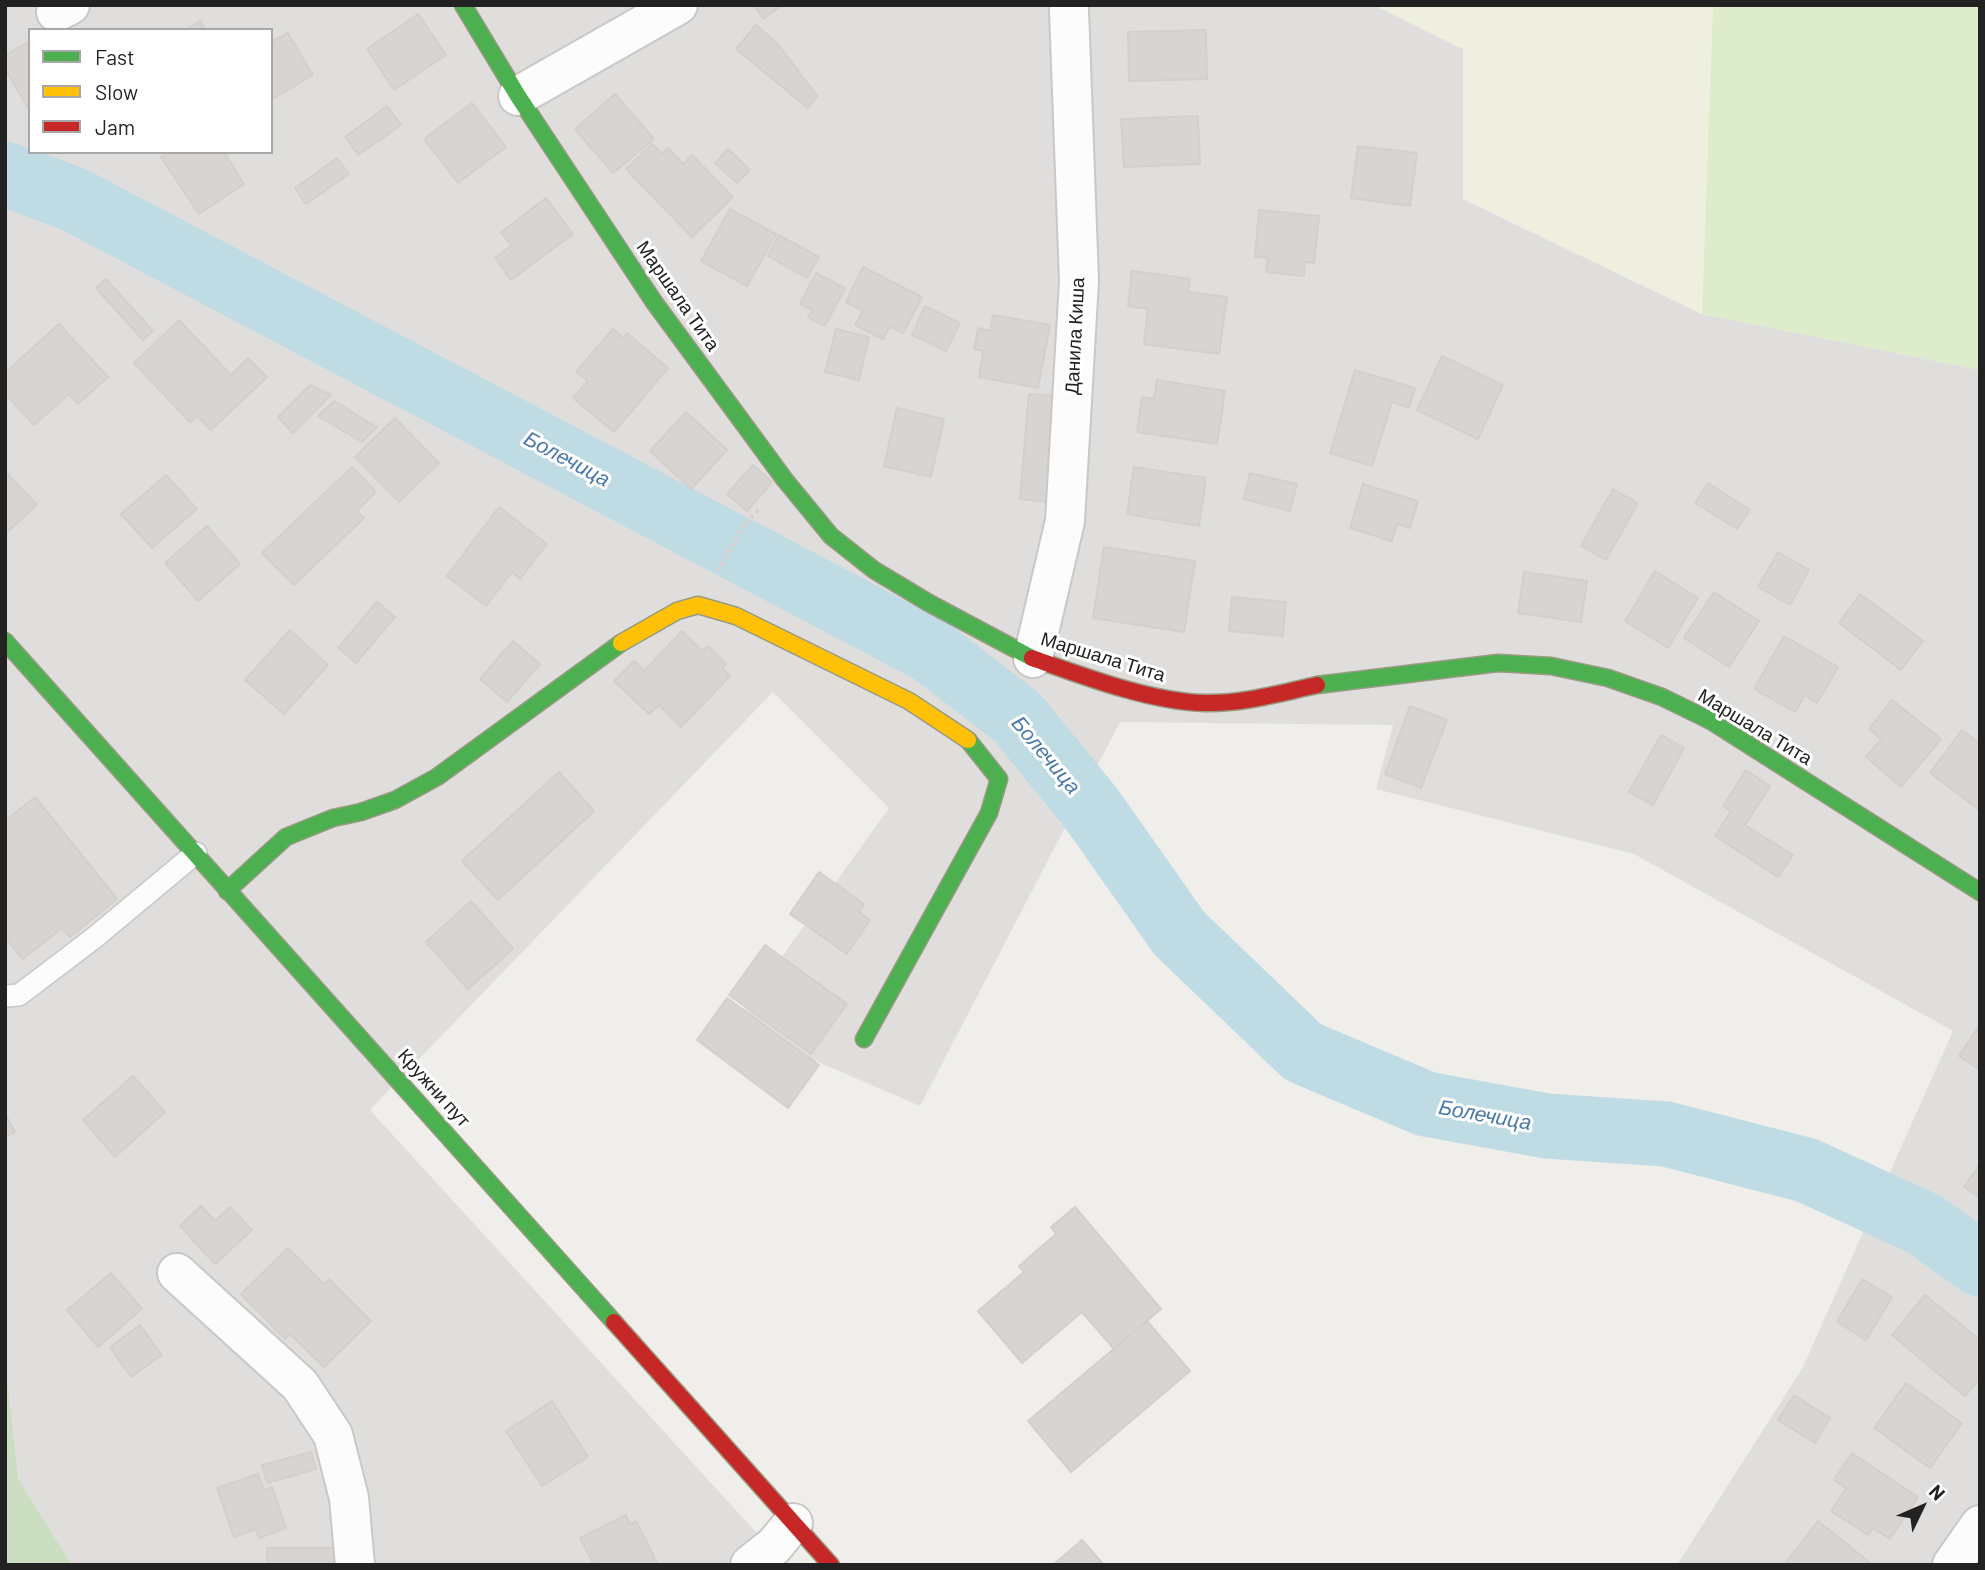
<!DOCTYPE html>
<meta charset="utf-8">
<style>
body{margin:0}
#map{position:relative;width:1985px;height:1570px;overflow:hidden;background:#f0eeeb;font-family:Barlow,sans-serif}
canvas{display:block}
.frame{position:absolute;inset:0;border:7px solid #222;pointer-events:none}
.legend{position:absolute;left:28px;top:28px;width:245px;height:126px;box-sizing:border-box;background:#fff;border:2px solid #a7a7a7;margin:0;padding:9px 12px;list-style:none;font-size:21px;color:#222}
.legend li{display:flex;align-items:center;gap:14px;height:35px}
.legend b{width:35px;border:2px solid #a7a7a7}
.north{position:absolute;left:1887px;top:1472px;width:70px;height:70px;-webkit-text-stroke:5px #fff;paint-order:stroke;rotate:46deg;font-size:19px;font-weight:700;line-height:28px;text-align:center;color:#222}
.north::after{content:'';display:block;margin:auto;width:24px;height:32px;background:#222;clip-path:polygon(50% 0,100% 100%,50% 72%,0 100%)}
</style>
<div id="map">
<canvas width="1985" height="1570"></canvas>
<div class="frame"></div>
<ul class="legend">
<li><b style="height:9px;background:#4caf50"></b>Fast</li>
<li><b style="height:9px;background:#ffc107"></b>Slow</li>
<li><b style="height:9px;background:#c62828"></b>Jam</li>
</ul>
<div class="north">N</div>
</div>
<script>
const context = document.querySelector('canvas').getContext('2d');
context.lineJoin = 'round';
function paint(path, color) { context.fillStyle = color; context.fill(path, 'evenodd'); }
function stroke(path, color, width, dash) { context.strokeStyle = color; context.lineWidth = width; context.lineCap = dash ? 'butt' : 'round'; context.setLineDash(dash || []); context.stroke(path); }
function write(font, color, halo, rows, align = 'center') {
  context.font = font + ' Barlow,sans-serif'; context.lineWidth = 6; context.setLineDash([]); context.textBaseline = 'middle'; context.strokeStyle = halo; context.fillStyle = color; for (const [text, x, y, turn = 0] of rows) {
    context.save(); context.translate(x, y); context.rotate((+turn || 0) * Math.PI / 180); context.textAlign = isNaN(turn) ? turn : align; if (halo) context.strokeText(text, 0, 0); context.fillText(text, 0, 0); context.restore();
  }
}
paint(new Path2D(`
 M5,5H1374L1463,49V199L1702,314L1980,370V1565H1677L1802,1369L1953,1031L1634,854L1376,789L1393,725L1120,722L920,1106L733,1025L889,808L773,692L370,1110L786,1565H72L18,1478L5,1355ZM30,30H271V152H30Z`), '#dfdedc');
paint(new Path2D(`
 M1374,5H1713L1702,314L1463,199V49Z`), '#efefdf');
paint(new Path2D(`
 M1713,5H1980V370L1702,314Z`), '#ddeccb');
paint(new Path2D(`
 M5,1355L18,1478L72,1565H5Z`), '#cbdec1');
stroke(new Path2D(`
 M5,174L73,199L931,651L1017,717L1091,808L1179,933L1303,1052L1426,1104L1547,1126L1666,1134L1806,1170L1924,1224L1980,1264`), '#bfdbe3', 65);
const building = new Path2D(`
 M754,5H783L763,19Z
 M418,14L446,55L394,90L367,49Z
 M200,21L206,30H185Z
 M756,25L777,43L817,96L808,108L736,49Z
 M1206,30L1207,79L1129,81L1128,32Z
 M288,33L313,75L271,100V42Z
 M30,41V111L5,69V55Z
 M615,94L654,139L613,173L575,129Z
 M472,103L506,147L458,183L424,139Z
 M387,106L401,125L358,155L345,137Z
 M1198,116L1200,164L1124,167L1121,119Z
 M652,144L662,154L668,148L683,164L692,155L733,197L692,237L626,169Z
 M1358,146L1417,153L1410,206L1351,198Z
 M728,149L750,170L737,183L715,163Z
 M168,152H224L244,184L199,214L161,157Z
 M337,158L349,174L306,204L295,188Z
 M546,198L573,234L511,280L495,258L511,246L501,232Z
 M730,209L776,234L747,286L701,261Z
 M1259,210L1319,216L1314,263L1305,262L1304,276L1266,272L1268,258L1255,257Z
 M779,235L819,257L807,278L768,256Z
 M863,267L922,297L903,333L890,326L883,339L855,325L863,311L846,302Z
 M1132,271L1190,279L1188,292L1227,297L1219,354L1144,344L1148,309L1128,306Z
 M816,273L845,288L825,326L808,317L812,310L800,304Z
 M106,279L153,331L143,340L96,288Z
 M925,306L960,323L946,351L912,335Z
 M993,315L1050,325L1038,388L979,377L983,351L974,349L978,328L990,331Z
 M179,320L231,375L248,358L267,377L211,430L197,416L190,422L134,363Z
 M59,324L108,377L78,404L69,394L34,425L5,394V373Z
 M613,329L623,338L627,333L668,368L614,432L573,398L588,381L576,372Z
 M836,329L869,337L859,380L825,372Z
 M1442,356L1503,385L1478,439L1417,410Z
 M1355,370L1415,388L1409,408L1392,402L1372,466L1330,453Z
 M1157,380L1225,391L1217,444L1137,432L1142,397L1154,399Z
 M310,385L331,395L293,433L278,417Z
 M1029,394L1057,396L1048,502L1020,499Z
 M334,401L377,427L362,442L318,416Z
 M897,408L944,419L931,477L884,466Z
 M686,412L727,450L691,489L650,451Z
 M395,418L439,463L399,502L355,457Z
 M753,465L772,482L747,511L727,494Z
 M352,467L376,492L357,511L364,518L294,585L262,553Z
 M1134,467L1206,478L1199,526L1127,514Z
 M1250,473L1297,484L1290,511L1244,499Z
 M8,474L37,505L5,534V476Z
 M166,475L197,509L152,548L121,514Z
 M1708,483L1750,510L1737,529L1695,503Z
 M1363,484L1418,501L1410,528L1397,524L1392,541L1350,528Z
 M1613,489L1638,503L1606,560L1581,546Z
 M499,507L547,544L520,579L512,572L486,606L447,576Z
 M207,526L240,564L198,601L165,563Z
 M1104,547L1195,561L1184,632L1093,618Z
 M1778,552L1809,570L1790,605L1758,587Z
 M1655,571L1698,598L1668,648L1625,621Z
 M1524,572L1587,581L1581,622L1518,613Z
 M1714,592L1759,621L1729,667L1684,638Z
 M1860,594L1923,641L1901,670L1839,623Z
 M1232,597L1286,602L1283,636L1229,631Z
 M377,602L395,617L356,663L338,648Z
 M290,630L328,665L284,714L245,680Z
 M682,631L702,651L708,646L726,664L722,668L730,676L681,727L659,705L649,714L614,681L634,661L644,671Z
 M1784,636L1838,667L1817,703L1805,695L1795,712L1754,689Z
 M513,641L540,664L507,702L480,679Z
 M1892,700L1941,739L1901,787L1866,757L1881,739L1869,729Z
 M1410,706L1447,720L1421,788L1385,774Z
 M1962,730L1980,744V806L1978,809L1930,773Z
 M1661,735L1684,748L1653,805L1629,792Z
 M1746,770L1770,786L1745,825L1793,855L1778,877L1715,836L1731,811L1723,806Z
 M559,772L594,811L498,900L462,861Z
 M35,797L117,899L70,937L62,928L23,959L5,938V821Z
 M819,872L864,904L859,912L870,920L847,954L790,914Z
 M471,901L513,949L468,989L426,942Z
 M765,945L847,1004L811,1054L729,995Z
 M727,998L819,1065L788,1108L697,1040Z
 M1980,1025V1070L1959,1056Z
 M133,1076L165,1112L115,1157L83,1120Z
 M5,1114L15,1132L5,1137Z
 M1980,1164V1198L1964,1187Z
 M201,1206L215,1221L230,1207L252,1230L215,1264L180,1226Z
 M1075,1207L1161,1309L1114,1349L1082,1312L1022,1363L978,1311L1024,1272L1019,1266L1056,1234L1051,1227Z
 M288,1248L324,1284L329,1279L371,1321L324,1367L290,1334L285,1339L241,1294Z
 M111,1273L142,1309L98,1347L67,1310Z
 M1862,1279L1892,1297L1866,1340L1837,1322Z
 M1925,1295L1980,1340V1378L1965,1396L1892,1335Z
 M1147,1321L1190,1371L1071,1472L1028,1421Z
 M140,1325L162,1355L131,1377L110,1347Z
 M1906,1383L1962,1423L1930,1468L1874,1428Z
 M1794,1395L1830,1418L1815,1443L1778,1420Z
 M552,1401L588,1457L542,1486L506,1431Z
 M311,1452L316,1469L267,1483L262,1465Z
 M1852,1453L1918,1497L1890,1539L1873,1528L1868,1535L1831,1511L1846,1488L1834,1480Z
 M258,1474L264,1490L272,1487L286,1528L259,1538L256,1529L234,1537L217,1488Z
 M626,1515L630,1524L636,1521L658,1565H594L580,1538Z
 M1818,1521L1873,1565H1784Z
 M1082,1540L1104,1565H1053Z
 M267,1548H334V1565H267Z`);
paint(building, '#d7d4d2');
stroke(building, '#d3d0cc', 2);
const lane = new Path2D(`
 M5,996L19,995L94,938L196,853`);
const street = new Path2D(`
 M56,12L70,5
 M518,96L678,5
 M1033,658L1065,521L1079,281L1069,10
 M177,1273L300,1385L333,1435L349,1498L355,1565
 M750,1565L774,1546L793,1523
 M1952,1565L1980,1525`);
const fast = new Path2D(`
 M463,5L518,96L654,302L785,480L831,536L874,570L929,603L1032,658
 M5,641L614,1322
 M1317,685L1498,663L1551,666L1608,678L1662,697L1711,721L1980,892
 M227,891L286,837L333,818L361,812L395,800L437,777L621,643
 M864,1039L989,813L999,779L968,740`);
const slow = new Path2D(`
 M621,643L677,611L698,605L736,616L909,701L968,740`);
const jam = new Path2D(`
 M1032,658C1083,676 1151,702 1205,703C1243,704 1280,693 1317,685
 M614,1322L831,1565`);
stroke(lane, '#c9c8c7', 24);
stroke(street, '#c9c8c7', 42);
stroke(fast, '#999a82', 19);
stroke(slow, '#999a82', 19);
stroke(jam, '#999a82', 19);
stroke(new Path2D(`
 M718,571L742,528L759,509`), '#dccecd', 4.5, [3.5, 3.5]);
stroke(lane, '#fdfcfc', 21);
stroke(street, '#fdfcfc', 38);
stroke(fast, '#4caf50', 16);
stroke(slow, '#ffc107', 16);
stroke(jam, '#c62828', 16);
write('19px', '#222', '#fff', [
 ["Маршала Тита",678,296,55],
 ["Данила Киша",1075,336,-87],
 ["Маршала Тита",1103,657,17],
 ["Маршала Тита",1755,727,31],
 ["Кружни пут",434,1088,48]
]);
write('italic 21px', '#4a7aab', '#fff', [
 ["Болечица",567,459,28],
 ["Болечица",1046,755,50],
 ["Болечица",1485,1115,10]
]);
</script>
